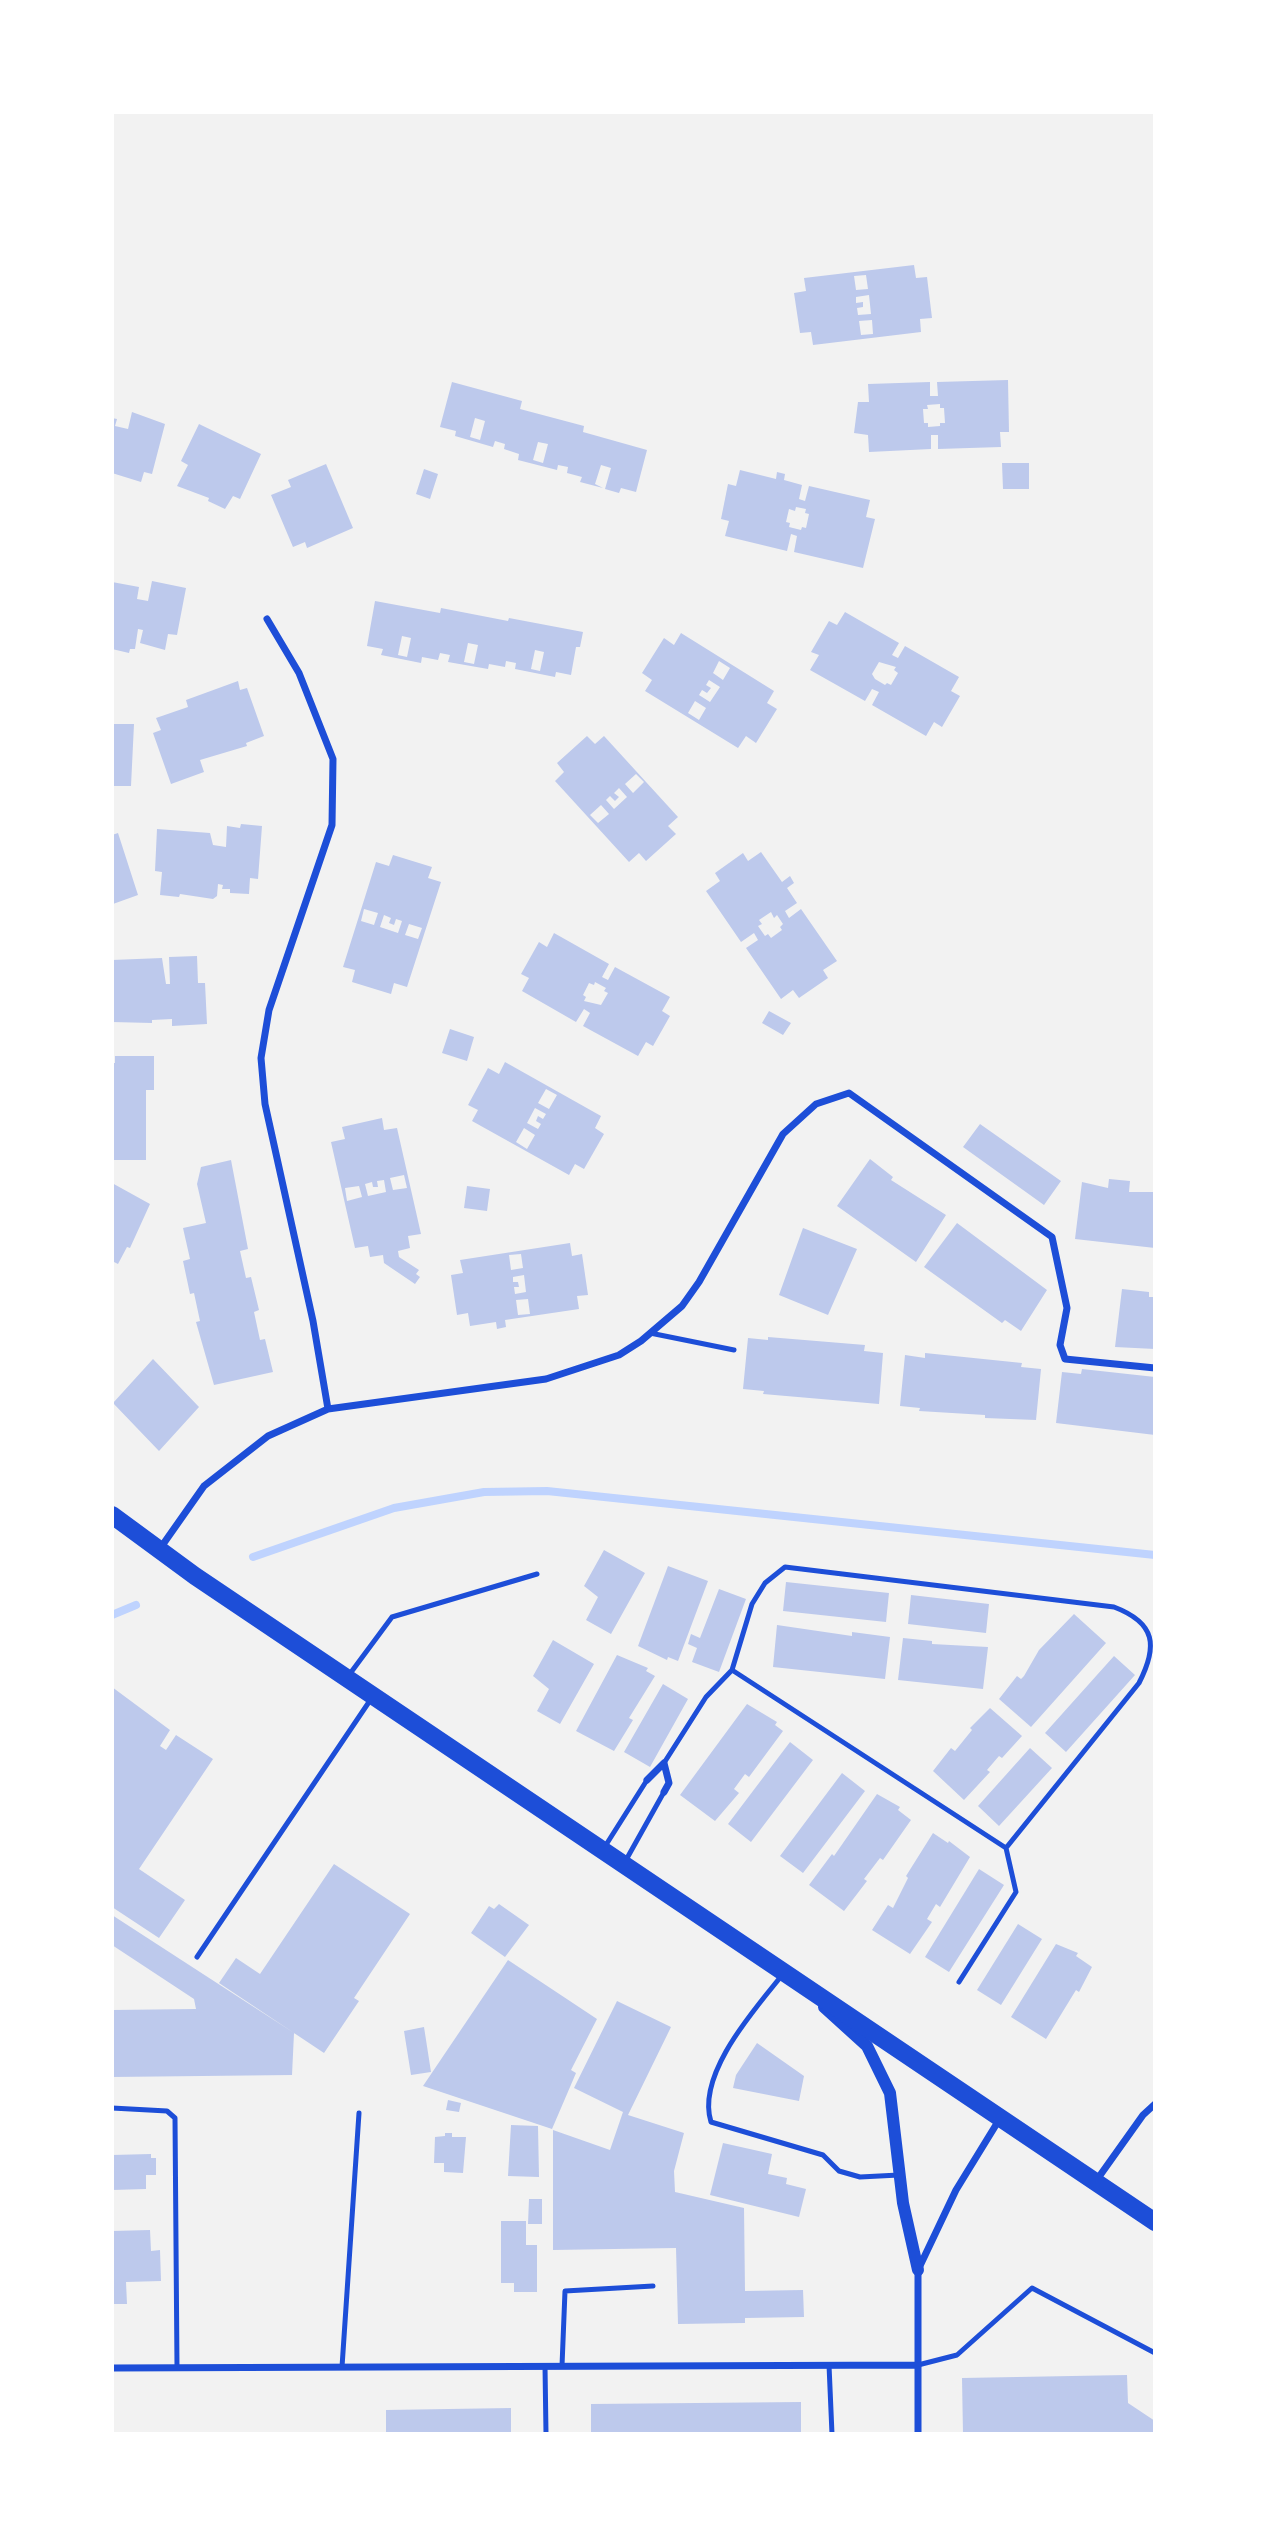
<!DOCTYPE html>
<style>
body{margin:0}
#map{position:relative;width:1267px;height:2546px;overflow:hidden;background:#f2f2f2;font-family:Ubuntu,sans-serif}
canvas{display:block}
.frame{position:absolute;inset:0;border:114px solid #fff;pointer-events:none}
</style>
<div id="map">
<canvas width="1267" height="2546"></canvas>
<div class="frame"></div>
</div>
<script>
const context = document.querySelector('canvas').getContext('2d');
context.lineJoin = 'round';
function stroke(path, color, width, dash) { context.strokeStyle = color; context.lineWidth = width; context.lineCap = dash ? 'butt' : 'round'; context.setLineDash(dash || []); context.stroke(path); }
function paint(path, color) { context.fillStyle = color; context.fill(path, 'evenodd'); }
stroke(new Path2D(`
 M253,1557L394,1508L484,1492L547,1491L1155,1555
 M112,1615L136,1605`), '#bfd3fe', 8);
paint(new Path2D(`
 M914,265L916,278L927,277L932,318L920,319L921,332L813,345L811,332L800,333L794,293L806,291L804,278ZM866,275L868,289L856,290L854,276ZM869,295L871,314L858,315L857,308L863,307V302L856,303V297ZM872,320L873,334L861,335L859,321Z
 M1008,380L1009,432H1000L1001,447L938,449V435H931V449L869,452L868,435L854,433L858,402H869L868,384L930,382V396H938L937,382ZM940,404V408H944L945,423H940V426L928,427V423H924L923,409H928L927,405Z
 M452,382L522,401L520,409L584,426L583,432L647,450L636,492L621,488L619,493L605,489L611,468L601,465L595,484L603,488L580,482L582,477L567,473L568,467L558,465L557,470L518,460L519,454L504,449L505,444L495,441L493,447L455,436L456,431L440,427ZM475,418L485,421L480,440L470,437ZM538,442L548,444L543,463L533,460Z
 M132,412L165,424L152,474L144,472L141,482L112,473V418L117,419L115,426L128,429Z
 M199,424L261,454L240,499L233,496L225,509L208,501L209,498L177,486L188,465L181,461Z
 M1002,463H1029V489H1003Z
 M326,464L353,528L307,548L305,542L293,547L271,495L291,487L288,480Z
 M424,469L438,474L430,499L416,494Z
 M740,470L776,479L777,472L785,474L784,480L802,485L799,499L805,501L809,486L870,500L866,517L875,519L863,568L794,552L797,536L791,534L787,551L725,536L729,521L721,519L728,484L736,486ZM796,507L806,509L805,513L809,514L806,528L802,527L801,530L789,527L790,523L786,522L789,509L795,511Z
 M152,581L186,588L177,635L168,634L165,650L140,643L143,630L138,629L135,649H130L129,653L112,649V582L139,587L137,599L148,601Z
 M375,601L440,613L441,608L508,621L509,618L583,632L580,647H576L571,675L556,672L555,677L515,669L516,663L506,661L505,667L489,664L488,669L448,662L450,655L440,653L438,660L422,657L421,663L381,655L383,649L367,646ZM402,636L411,638L407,657L398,655ZM468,643L478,645L474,664L464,662ZM535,650L544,652L540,671L531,669Z
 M845,612L899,643L892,655L898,658L905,646L959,677L951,691L960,696L942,727L934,722L926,736L872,705L879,692L872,689L865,701L810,670L819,655L811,652L829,621L837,625ZM879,662L896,667L894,670L898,673L891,685L887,683L885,685L875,679L872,674Z
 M681,633L774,691L767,703L777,709L756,743L746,736L738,748L645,691L652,680L642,673L664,638L674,645ZM719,661L730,668L723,680L713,673ZM709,680L720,687L710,702L699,695L702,690L707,693L711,688L706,685ZM695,701L706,708L699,720L688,713Z
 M238,681L240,690L247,688L264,736L246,743L247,746L200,760L204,772L171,784L153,733L161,730L156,718L188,707L186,700Z
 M112,724H134L131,786H112Z
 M587,736L595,744L604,736L678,817L668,826L676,834L646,861L639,853L629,862L555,781L564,772L557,763ZM636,774L644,782L633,793L625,784ZM619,788L627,797L614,809L606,800L610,796L615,801L619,797L614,793ZM601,805L609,814L598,823L590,815Z
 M241,824L262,826L258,879L250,878L249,894L230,893V889H222L223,885L218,884L217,896L213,899L180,894L179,897L160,895L162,872L155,871L157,829L210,833L213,845L226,847L227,826L240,828Z
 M118,833L138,895L113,904L112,835Z
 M761,852L782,882L790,876L794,883L787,888L797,903L785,911L789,918L801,909L837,961L823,970L828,978L799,998L793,990L781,999L746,948L758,940L754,933L741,942L706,891L720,881L715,873L743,853L748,861ZM771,912L774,918L777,915L783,924L780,927L782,930L771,938L768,934L765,936L758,926L762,924L759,920Z
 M393,855L432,867L428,878L441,882L407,987L394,983L391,994L352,982L355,970L343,967L376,862L389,866ZM364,909L378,913L374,925L361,921ZM384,915L391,918L389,923L394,925L396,919L402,921L398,933L380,927ZM409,924L422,928L418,939L405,935Z
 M554,933L609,964L602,977L608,980L615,967L670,997L662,1011L670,1016L653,1046L646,1042L638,1056L583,1026L590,1013L584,1009L576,1022L522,991L529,978L521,974L539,942L547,947ZM595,982L606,988L604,991L608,993L601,1005L584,1001L586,997L583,995L589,983L594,985Z
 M197,956L198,983H205L207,1024L172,1026V1019L152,1020V1023L112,1022V960L162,958L166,984H170L169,957Z
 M769,1011L791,1023L783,1035L762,1023Z
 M450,1029L474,1037L467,1061L442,1053Z
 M115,1056H154V1090H146V1160H112V1063H115Z
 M505,1062L601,1116L595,1128L604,1134L584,1169L575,1164L569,1175L472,1121L478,1110L468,1105L488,1068L499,1074ZM546,1089L557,1095L549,1109L538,1103ZM535,1108L546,1114L543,1119L538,1116L536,1121L541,1124L538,1129L527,1123ZM524,1128L535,1135L527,1149L516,1142Z
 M382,1118L384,1130L397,1128L421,1234L408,1236L410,1248L398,1251L399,1257L419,1270L416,1274L420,1277L415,1284L384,1263L383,1255L370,1257L368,1246L355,1248L331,1142L345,1139L342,1127ZM404,1175L407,1188L393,1190L390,1178ZM384,1180L386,1192L368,1196L365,1184L372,1182L373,1187H378L377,1181ZM359,1186L362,1197L347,1201L345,1188Z
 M980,1124L1061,1181L1044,1205L963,1147Z
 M870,1159L893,1177L891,1180L946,1215L916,1262L837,1206Z
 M231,1160L248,1249L240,1251L246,1278L251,1277L259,1310L254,1312L260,1340L265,1339L273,1372L214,1385L196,1322L200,1321L194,1293L190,1294L183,1261L190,1259L183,1228L206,1223L197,1184L201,1167Z
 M1109,1179L1130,1181L1129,1192H1155V1248L1075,1239L1082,1182L1108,1188Z
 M112,1183L150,1204L130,1248L127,1247L118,1264L112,1261Z
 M467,1186L490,1189L487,1211L464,1208Z
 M957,1223L1047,1290L1021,1331L1005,1320L1002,1323L924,1267Z
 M803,1228L857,1249L828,1315L779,1295Z
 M570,1243L572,1256L582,1254L588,1295L577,1296L579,1309L505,1320L506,1327L497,1329L496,1322L470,1326L468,1313L457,1315L451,1275L463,1273L460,1260ZM521,1254L523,1268L511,1270L509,1255ZM524,1275L526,1292L515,1294L514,1287H519L518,1282H513V1277ZM528,1299L530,1314L518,1315L516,1300Z
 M1122,1289L1149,1292V1297H1155V1349L1115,1347Z
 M768,1337L865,1345L864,1351L883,1353L879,1404L763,1394L764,1391L743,1389L748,1338L768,1340Z
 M925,1353L1022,1363L1021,1367L1041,1369L1036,1420L985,1418V1415L919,1411L920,1408L900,1406L905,1355L925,1358Z
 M153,1359L199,1407L159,1451L113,1403Z
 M1082,1369L1155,1377V1435L1056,1423L1062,1372L1081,1374Z
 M604,1550L645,1573L611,1634L586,1620L598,1597L584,1586Z
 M668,1566L708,1581L678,1661L668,1657L667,1660L638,1646Z
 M786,1582L889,1593L886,1622L783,1611Z
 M719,1589L746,1599L719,1672L692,1662L697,1648L688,1644L691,1634L700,1638Z
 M911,1595L989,1604L986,1633L908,1624Z
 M1074,1614L1106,1643L1031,1727L999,1699L1017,1676L1021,1679L1024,1676L1039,1650Z
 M777,1625L852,1636V1632L890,1637L885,1679L773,1667Z
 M903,1638L932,1641V1644L988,1647L983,1689L898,1680Z
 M553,1640L594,1664L560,1724L537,1711L549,1689L533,1676Z
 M617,1655L648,1668L646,1671L655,1676L629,1718L633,1720L614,1751L576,1731Z
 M1114,1656L1135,1675L1066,1752L1045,1733Z
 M663,1684L688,1699L650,1767L624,1752Z
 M112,1687L170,1730L160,1746L166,1750L176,1735L213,1759L139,1869L185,1900L159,1938L112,1907Z
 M747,1704L777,1722L775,1725L783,1731L749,1777L745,1774L734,1789L739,1793L715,1821L680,1795Z
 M990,1708L1022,1736L1002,1758L999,1756L987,1770L990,1772L964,1800L933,1771L951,1748L955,1751L972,1730L970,1728Z
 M790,1742L813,1760L751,1842L728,1824Z
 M1030,1748L1052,1768L999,1826L978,1806Z
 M842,1773L865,1791L803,1873L780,1856Z
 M877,1794L900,1807L898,1810L911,1820L883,1860L880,1858L864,1879L867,1881L844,1911L809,1885L832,1854L834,1856Z
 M933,1833L948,1843L949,1841L970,1857L940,1907L936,1904L927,1919L932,1922L910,1954L872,1930L888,1905L893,1908L908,1878L906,1876Z
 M334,1864L410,1914L354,1998L359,2001L324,2053L219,1983L236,1958L260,1974Z
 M979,1869L1004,1885L949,1972L925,1957Z
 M499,1904L529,1925L505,1957L471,1933L489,1906L494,1909Z
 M112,1915L294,2033L292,2075L112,2077V2010L196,2009L194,1999L112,1945Z
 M1018,1924L1042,1939L1001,2005L977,1990Z
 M1056,1944L1078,1953L1076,1956L1092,1967L1079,1992L1076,1990L1046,2039L1011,2017Z
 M508,1960L597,2019L571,2070L576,2073L552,2129L423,2086Z
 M617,2001L671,2027L628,2115L684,2133L674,2171L675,2192L744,2208L745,2291L803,2290L804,2317L745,2318V2323L678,2324L676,2248L553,2250V2130L610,2150L623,2112L574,2088Z
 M424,2027L431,2072L411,2075L404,2031Z
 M757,2043L804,2076L799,2101L733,2088L736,2075Z
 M448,2100L461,2103L459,2112L446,2110Z
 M511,2125L538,2126L539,2177L508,2176Z
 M445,2133H452V2137H466L463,2173L444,2172V2163H434L435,2137L445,2136Z
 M723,2143L772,2154L768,2174L787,2178L786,2184L806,2189L799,2217L710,2195Z
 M151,2154V2158H156V2175H146V2189L112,2190V2155Z
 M529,2199H542V2224H528Z
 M501,2221H526V2245H537V2292H514V2283H501Z
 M150,2230L151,2251L160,2250L161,2281L126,2282L127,2304H112V2231Z
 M1127,2375L1128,2403L1155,2421V2434H963L962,2378Z
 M801,2402V2434H591V2404Z
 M511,2408V2434H386V2410Z`), '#bdc9ec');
stroke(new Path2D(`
 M650,1333L734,1350
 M732,1670L1006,1848
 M349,1675L392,1617L537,1574
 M664,1763L706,1697L732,1670L752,1604L765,1583L785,1567L1114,1607C1156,1623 1158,1646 1139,1683L1006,1848L1016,1892L959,1982
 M604,1848L647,1780
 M626,1860L664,1792
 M197,1957L371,1699
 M783,1974C755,2009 696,2074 711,2122L823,2155L839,2171L860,2177L899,2175
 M112,2108L167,2111L175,2118L177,2368
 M829,2365L832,2434
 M918,2365L957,2355L1032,2288L1155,2353
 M545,2366L546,2434
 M562,2366L565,2291L653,2286
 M342,2367L359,2113`), '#1d4ed8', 5);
stroke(new Path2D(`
 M267,619L299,673L333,759L332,825L269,1010L261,1058L265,1104L313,1321L328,1409
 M159,1550L204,1486L268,1436L328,1409L546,1379L619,1355L641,1341L682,1306L699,1282L783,1134L816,1104L849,1093L1052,1237L1067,1308L1060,1345L1065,1359L1155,1368
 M647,1780L664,1763L669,1783L664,1792
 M1096,2181L1143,2115L1155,2104
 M112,2368L918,2365
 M918,2434V2270L956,2190L999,2120`), '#1d4ed8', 7);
stroke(new Path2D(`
 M824,2007L867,2046L890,2093L903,2203L918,2270`), '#1d4ed8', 12);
stroke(new Path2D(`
 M112,1515L195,1576L1155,2222`), '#1d4ed8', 18);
</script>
